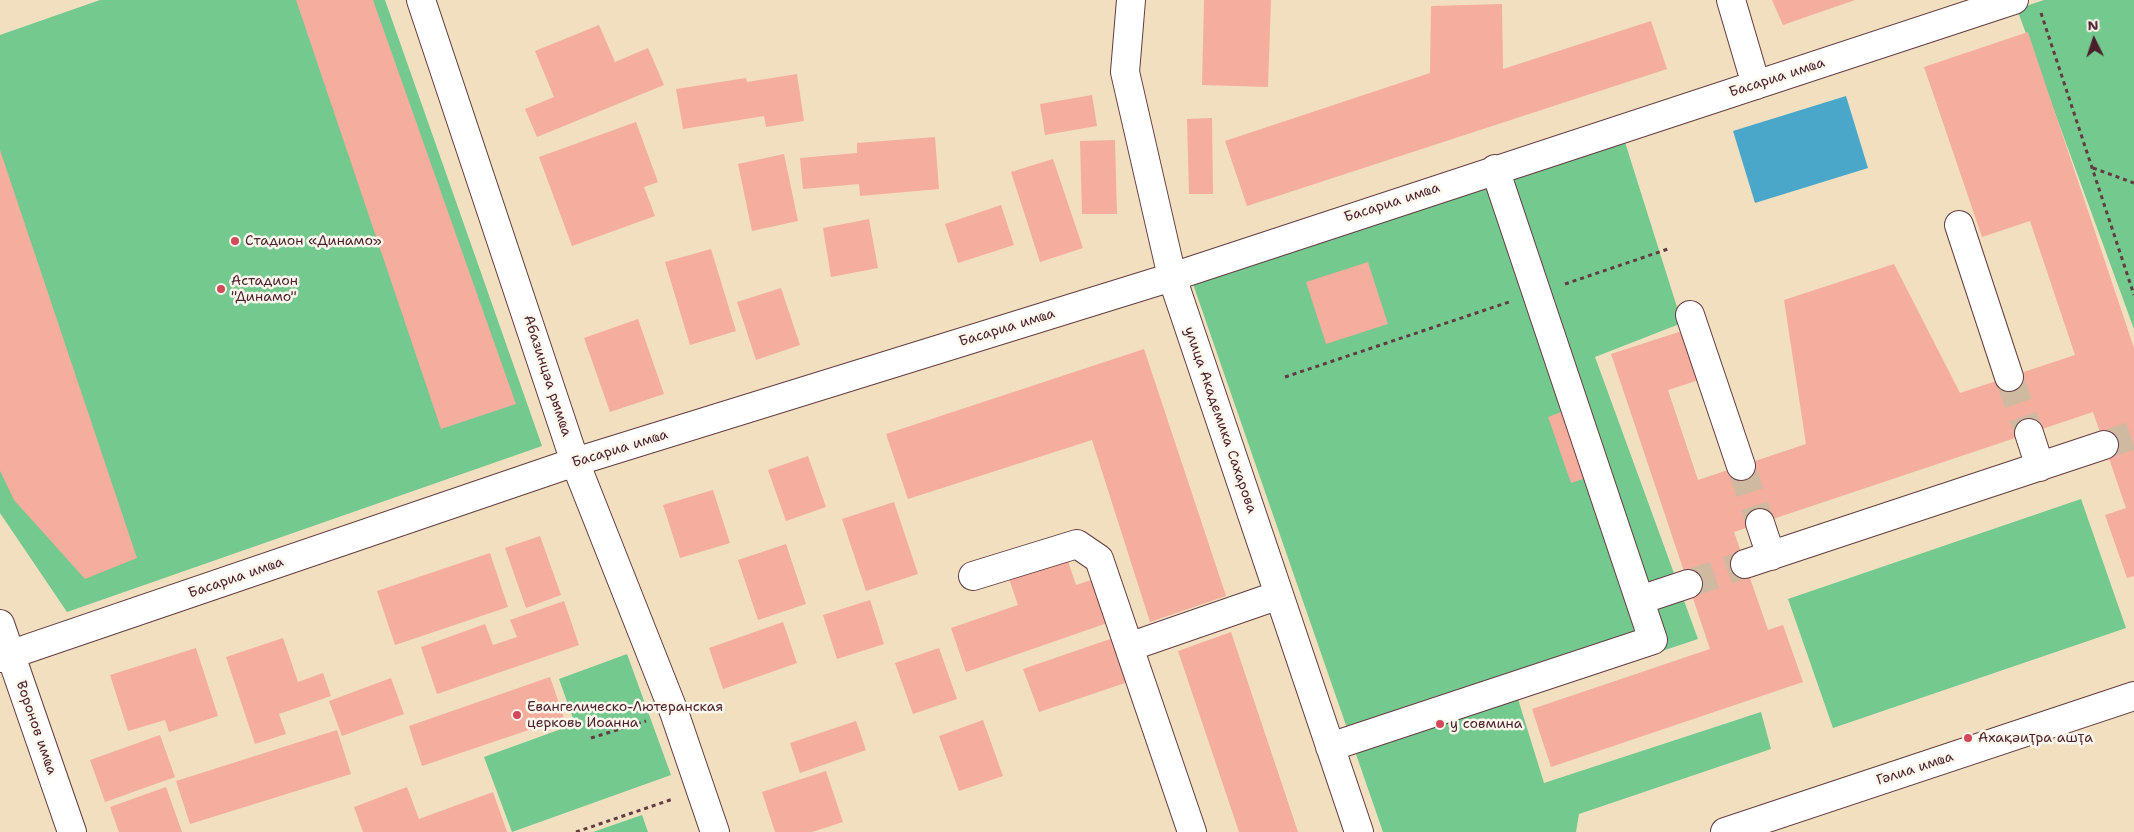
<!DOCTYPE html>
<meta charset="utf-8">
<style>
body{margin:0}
#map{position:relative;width:2134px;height:832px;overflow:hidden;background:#f1dfbf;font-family:"Shantell Sans",sans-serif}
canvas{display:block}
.north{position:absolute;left:2069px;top:15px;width:50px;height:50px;-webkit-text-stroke:4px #fbf7ec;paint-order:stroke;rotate:356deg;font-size:14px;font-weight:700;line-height:20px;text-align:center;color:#4a1f2b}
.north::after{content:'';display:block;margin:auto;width:18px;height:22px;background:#4a1f2b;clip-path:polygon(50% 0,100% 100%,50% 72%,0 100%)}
</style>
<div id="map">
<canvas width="2134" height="832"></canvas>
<div class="north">N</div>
</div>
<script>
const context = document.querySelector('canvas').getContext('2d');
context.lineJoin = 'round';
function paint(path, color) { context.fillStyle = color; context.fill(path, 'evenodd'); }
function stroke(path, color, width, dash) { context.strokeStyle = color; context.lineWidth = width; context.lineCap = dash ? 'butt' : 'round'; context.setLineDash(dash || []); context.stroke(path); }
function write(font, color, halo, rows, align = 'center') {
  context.font = font + ' "Shantell Sans",sans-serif'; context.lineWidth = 5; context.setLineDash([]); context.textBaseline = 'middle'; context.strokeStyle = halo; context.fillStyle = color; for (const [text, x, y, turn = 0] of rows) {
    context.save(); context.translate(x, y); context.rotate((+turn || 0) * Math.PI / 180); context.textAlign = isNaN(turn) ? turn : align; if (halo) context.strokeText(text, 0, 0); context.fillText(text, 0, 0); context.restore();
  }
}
paint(new Path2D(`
 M100,0H385L542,446L67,612L0,513V35Z
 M2044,0H2134V329L2017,9Z
 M1624,139L1682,323L1595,357L1698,639L1518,699L1544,783L1761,712L1771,749L1579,814L1576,832H1383L1193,284Z
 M2081,499L2126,628L1833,728L1788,599Z
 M627,654L671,775L512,832L484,757L575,724L559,679Z
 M642,815L648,832H593Z`), '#73c98e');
paint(new Path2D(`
 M1846,96L1868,168L1755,203L1733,131Z`), '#4ba7c9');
paint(new Path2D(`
 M296,0H373L516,404L441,429Z
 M1204,0H1271L1268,87L1202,85Z
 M1772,0H1855L1783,25Z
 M1502,4L1503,69L1651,21L1667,69L1247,206L1225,141L1430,73L1431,6Z
 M599,25L615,62L648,48L664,85L537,137L525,109L554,97L535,51Z
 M2028,32L2134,348V576L2127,578L2105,515L2126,508L2093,412L1734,532L1768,630L1783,625L1803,682L1551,767L1532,709L1710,649L1611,354L1682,331L1699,380L1668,390L1698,480L1806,444L1784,300L1894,264L1960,393L2075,355L2030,221L1982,237L1924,67Z
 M797,74L804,121L766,127L764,116L683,129L676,89L746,78L747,82Z
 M1092,95L1097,126L1045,135L1040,104Z
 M1212,118L1213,194H1189L1187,119Z
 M636,122L658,182L644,187L655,216L572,246L539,157Z
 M935,137L939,189L860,196L859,184L803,189L800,158L857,153V143Z
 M1115,140L1117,214H1082L1080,141Z
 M0,150L137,558L85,579L14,500L0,471Z
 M784,154L798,221L752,231L738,164Z
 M1053,159L1083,248L1040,262L1011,172Z
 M1001,205L1014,245L958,263L945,224Z
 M869,219L878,268L831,277L823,228Z
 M711,249L736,331L690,345L665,262Z
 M1368,262L1388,324L1326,344L1306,282Z
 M781,288L800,345L756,360L737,302Z
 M638,319L664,394L610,412L584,338Z
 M1144,349L1226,596L1150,622L1092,440L908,499L886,434Z
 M1569,409L1592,476L1571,483L1548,417Z
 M808,456L826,507L786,521L768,470Z
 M713,490L730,543L680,558L663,505Z
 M894,502L918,574L866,591L842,519Z
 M540,536L561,595L526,608L505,548Z
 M786,544L806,604L758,620L738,560Z
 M1065,552L1076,585L1100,577L1116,620L966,672L951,628L1018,605L1007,573Z
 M490,553L508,607L395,645L377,591Z
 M870,600L884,644L837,659L823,615Z
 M564,601L579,645L437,694L421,647L485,624L493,645L517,637L510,620Z
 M783,622L797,663L723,689L709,648Z
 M1231,632L1298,832H1239L1178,651Z
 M1119,636L1134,680L1039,712L1023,669Z
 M283,638L298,682L323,673L331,696L279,714L286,734L255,744L226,657Z
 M196,648L218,716L169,732L165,720L128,731L110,675Z
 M939,648L957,699L913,714L895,663Z
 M550,677L564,718L422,766L409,726Z
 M391,678L404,714L342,736L329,701Z
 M983,720L1003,776L959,791L939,736Z
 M856,721L866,750L800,773L790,743Z
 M337,730L351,774L190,824L176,781Z
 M160,735L175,777L105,802L90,760Z
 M826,771L843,822L812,832H775L762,792Z
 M166,787L182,832H119L110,807Z
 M407,787L419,819L493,792L507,832H363L354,807Z`), '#f5ad9d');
stroke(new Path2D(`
 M2009,377L2029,433
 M2104,445L2134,435
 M1741,466L1760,523
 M1688,584L1745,564`), '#d0b9a1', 28, [28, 14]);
const minor = new Path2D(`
 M421,0L575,462L674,712L715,832
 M1131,0L1125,72L1172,277L1359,832
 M1731,0L1756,85
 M1959,225L2009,377
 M1690,315L1741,466
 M2029,433L2040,467
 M1760,523L1771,556
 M1745,564L2104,445
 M973,576L1077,544L1099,559L1192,832
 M1640,600L1688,584
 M0,624L72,832
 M1129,647L1279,595
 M0,658L575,462L1172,277L2014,0
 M1330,747L1653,640L1495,169
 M1725,832L2134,696`);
stroke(minor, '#633c41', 30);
stroke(new Path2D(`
 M2041,13L2134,295
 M2093,168L2134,183
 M1565,284L1668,249
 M1285,377L1509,302
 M591,738L646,721
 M576,832L673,799`), '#633c41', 3, [4, 4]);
stroke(minor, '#fff', 28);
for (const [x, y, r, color] of [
 [235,241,5,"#d1495b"],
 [221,289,5,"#d1495b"],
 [517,715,5,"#d1495b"],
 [1440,724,5,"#d1495b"],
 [1968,738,5,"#d1495b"]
]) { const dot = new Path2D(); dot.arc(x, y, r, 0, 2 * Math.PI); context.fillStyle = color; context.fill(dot); stroke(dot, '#fbf7ec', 2); }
write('14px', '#4a1f2b', '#fbf7ec', [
 ["Басариа имҩа",1777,78,-18],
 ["Басариа имҩа",1392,203,-18],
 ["Басариа имҩа",1007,328,-17],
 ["Абазинцәа рымҩа",547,376,72],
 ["улица Академика Сахарова",1220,420,71],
 ["Басариа имҩа",620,449,-17],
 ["Басариа имҩа",236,578,-19],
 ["Воронов имҩа",36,728,71],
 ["Гәлиа имҩа",1915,769,-18]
]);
write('14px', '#4a1f2b', '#fbf7ec', [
 ["Cтадион «Динамо»",245,241],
 ["Астадион",231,281],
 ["\"Динамо\"",231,297],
 ["Евангелическо-Лютеранская",527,707],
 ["церковь Иоанна",527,723],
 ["у совмина",1450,724],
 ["Ахақәиҭра ашҭа",1978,738]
], 'left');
</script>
